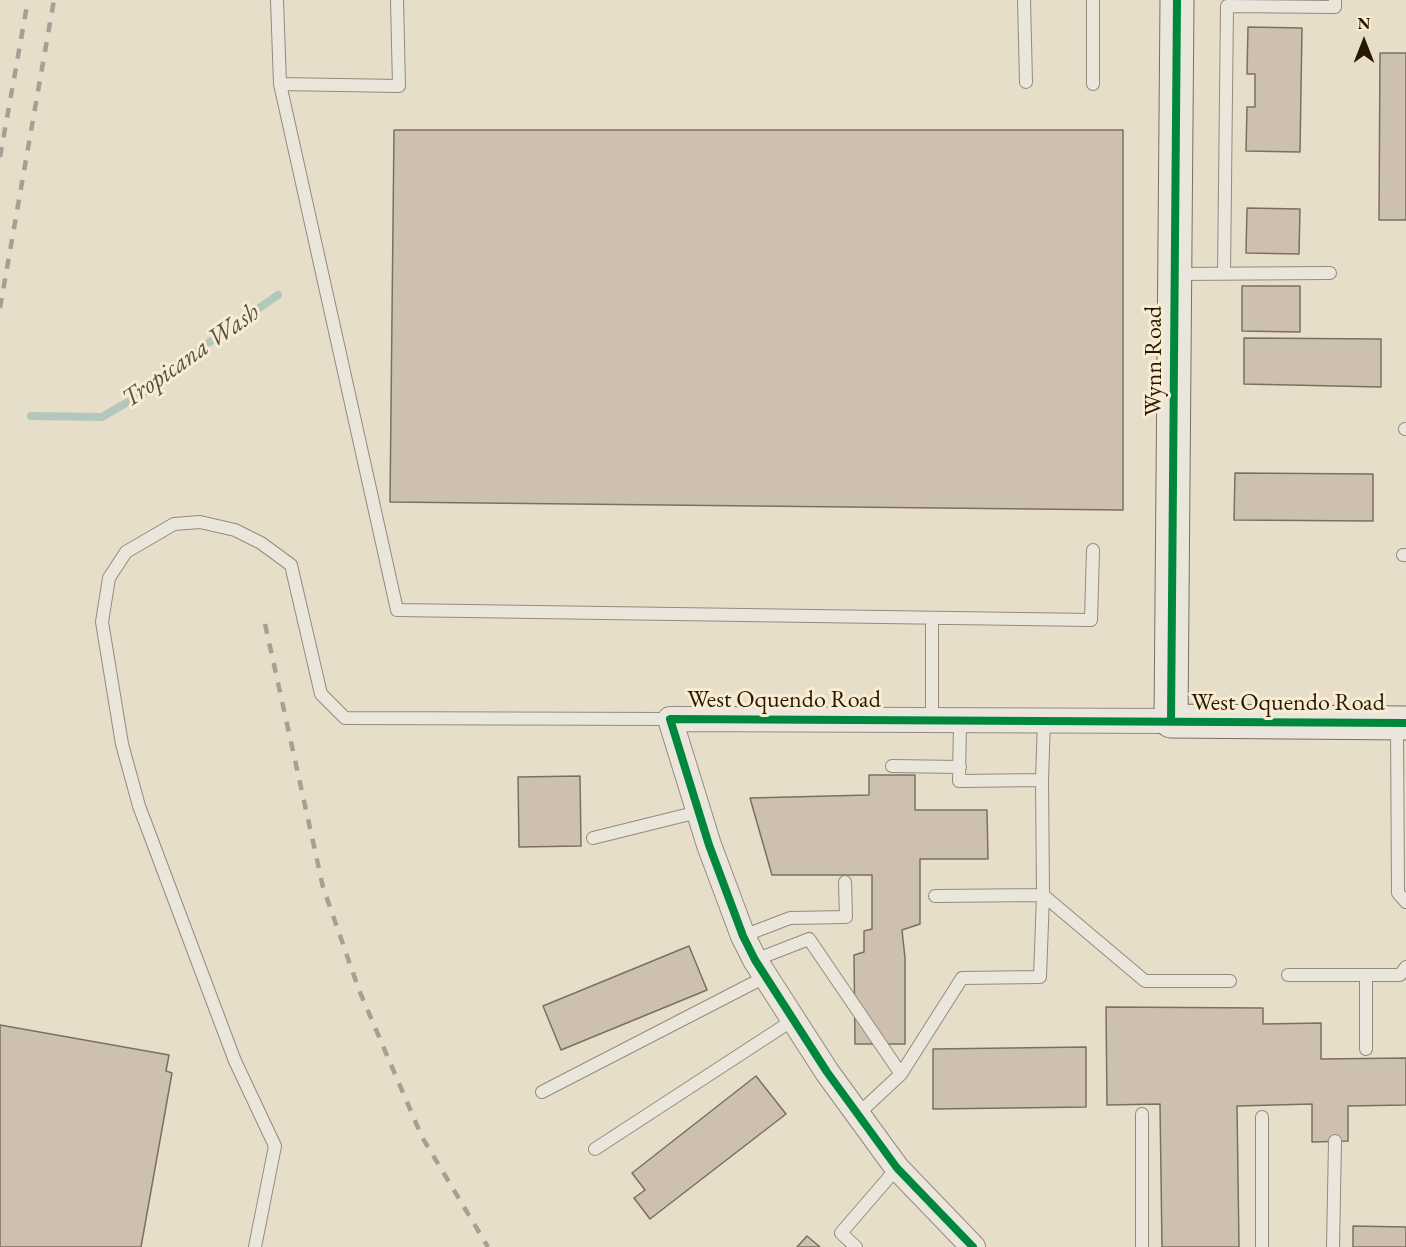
<!DOCTYPE html>
<style>
body{margin:0}
#map{position:relative;width:1406px;height:1247px;overflow:hidden;background:#e7dec9;font-family:"EB Garamond",serif}
canvas{display:block}
.north{position:absolute;left:1334px;top:12px;width:60px;height:60px;-webkit-text-stroke:4px #f8edd3;paint-order:stroke;rotate:0deg;font-size:16px;font-weight:700;line-height:24px;text-align:center;color:#2a1701}
.north::after{content:'';display:block;margin:auto;width:21px;height:27px;background:#2a1701;clip-path:polygon(50% 0,100% 100%,50% 72%,0 100%)}
</style>
<div id="map">
<canvas width="1406" height="1247"></canvas>
<div class="north">N</div>
</div>
<script>
const context = document.querySelector('canvas').getContext('2d');
context.lineJoin = 'round';
function stroke(path, color, width, dash) { context.strokeStyle = color; context.lineWidth = width; context.lineCap = dash ? 'butt' : 'round'; context.setLineDash(dash || []); context.stroke(path); }
function paint(path, color) { context.fillStyle = color; context.fill(path, 'evenodd'); }
function write(font, color, halo, rows, align = 'center') {
  context.font = font + ' "EB Garamond",serif'; context.lineWidth = 6; context.setLineDash([]); context.textBaseline = 'middle'; context.strokeStyle = halo; context.fillStyle = color; for (const [text, x, y, turn = 0] of rows) {
    context.save(); context.translate(x, y); context.rotate((+turn || 0) * Math.PI / 180); context.textAlign = isNaN(turn) ? turn : align; if (halo) context.strokeText(text, 0, 0); context.fillText(text, 0, 0); context.restore();
  }
}
stroke(new Path2D(`
 M31,416L102,417L164,381L204,346L278,295`), '#b4c7bd', 8);
const building = new Path2D(`
 M1248,27L1302,28L1300,152L1246,151L1247,107H1255V74H1247Z
 M1380,53H1406V220H1379Z
 M394,130H1123V510L390,502Z
 M1247,208L1300,209L1299,254L1246,253Z
 M1242,286H1300V332L1242,331Z
 M1244,338L1381,339V387L1244,384Z
 M1235,473L1373,474V521L1234,520Z
 M869,775H915V810H987L988,859H920V924L902,930L905,958V1044H855L854,955L864,952V931L872,929V875H772L750,798L869,795Z
 M580,776L581,846L519,847L518,777Z
 M689,946L707,990L561,1050L543,1006Z
 M1106,1007L1263,1008V1024L1321,1023V1059L1406,1058V1105L1348,1106V1141L1312,1142V1104L1237,1106L1239,1247H1162L1160,1104L1107,1105Z
 M0,1025L169,1055L166,1071L172,1073L141,1247H0Z
 M1086,1047V1107L933,1109V1049Z
 M756,1076L786,1114L650,1219L634,1198L645,1190L632,1173Z
 M1353,1226L1406,1227V1247H1353Z
 M807,1236L820,1247H797Z`);
paint(building, '#cec0ae');
stroke(building, '#787062', 1.5);
const lane = new Path2D(`
 M277,0L280,84L397,610L1091,620L1093,550
 M1024,0L1026,82
 M1093,0V84
 M280,84L399,86L397,0
 M1176,274L1330,273
 M1224,274L1227,6L1335,7V0
 M1405,429H1406
 M1403,555H1406
 M932,618V721
 M1397,724L1398,893L1406,902
 M892,766L960,767
 M1042,780L1044,721
 M593,838L698,812
 M1043,895L1145,981H1230
 M935,896L1043,895L1042,780L959,781L960,721
 M743,936L790,918L846,917L845,882
 M755,960L809,939L901,1074L858,1114
 M1288,975H1400L1406,967
 M1366,1049V975
 M901,1074L962,978L1040,977L1043,895
 M542,1092L765,977
 M1142,1114V1247
 M595,1149L793,1020
 M255,1247L275,1146L235,1061L139,806L122,744L102,622L109,578L126,552L174,524L200,522L235,530L261,543L291,565L321,694L345,718L670,719
 M856,1247L841,1233L897,1168
 M1262,1247V1117
 M1333,1247L1335,1141`);
const street = new Path2D(`
 M973,1247L897,1168L827,1072L755,960L743,936L709,845L670,719L1171,721`);
const secondary = new Path2D(`
 M1177,0L1171,721L1406,723`);
stroke(lane, '#938b7d', 14);
stroke(street, '#938b7d', 26);
stroke(secondary, '#787062', 35);
stroke(lane, '#ebe6dc', 12);
stroke(street, '#ebe6dc', 24);
stroke(secondary, '#ebe6dc', 33);
stroke(new Path2D(`
 M0,157L28,0
 M0,308L54,0
 M265,624L323,887L359,990L422,1137L488,1247`), '#a59f95', 4.5, [10, 10]);
stroke(new Path2D(`
 M1171,721L1177,0
 M973,1247L897,1168L827,1072L755,960L743,936L709,845L670,719L1406,723`), '#00873e', 8);
write('24px', '#2a1701', '#f8edd3', [
 ["Wynn Road",1154,361,-90],
 ["West Oquendo Road",784,700],
 ["West Oquendo Road",1288,703]
]);
write('italic 26px', '#535141', '#f8edd3', [
 ["Tropicana Wash",191,356,-35]
]);
</script>
